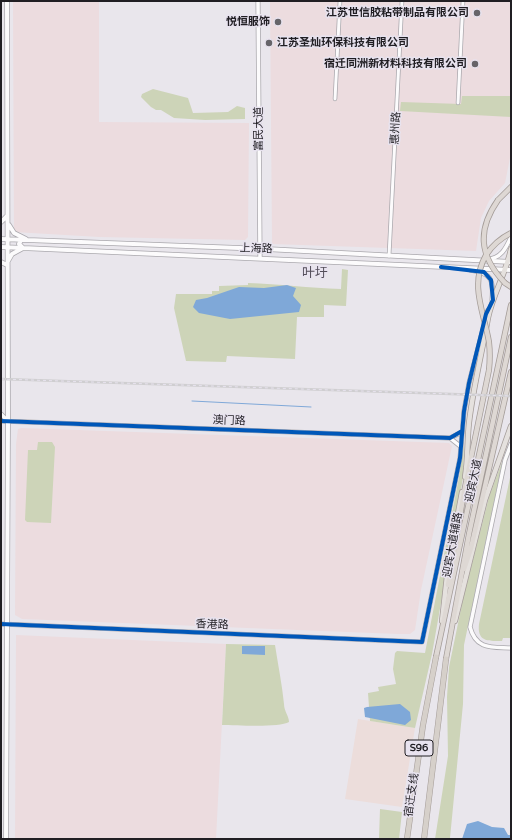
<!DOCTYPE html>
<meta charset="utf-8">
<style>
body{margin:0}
#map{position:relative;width:512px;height:840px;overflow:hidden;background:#e9e6ec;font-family:"Varela Round",sans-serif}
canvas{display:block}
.frame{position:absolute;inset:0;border:2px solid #201e23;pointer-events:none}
</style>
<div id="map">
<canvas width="512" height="840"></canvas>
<div class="frame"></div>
</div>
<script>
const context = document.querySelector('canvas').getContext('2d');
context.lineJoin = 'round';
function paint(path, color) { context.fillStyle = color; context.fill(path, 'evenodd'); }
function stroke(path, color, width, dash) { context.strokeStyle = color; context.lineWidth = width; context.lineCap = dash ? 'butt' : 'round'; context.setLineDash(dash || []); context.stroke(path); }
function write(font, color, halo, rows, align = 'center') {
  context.font = font + ' "Varela Round","Noto Sans SC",sans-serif'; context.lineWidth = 3; context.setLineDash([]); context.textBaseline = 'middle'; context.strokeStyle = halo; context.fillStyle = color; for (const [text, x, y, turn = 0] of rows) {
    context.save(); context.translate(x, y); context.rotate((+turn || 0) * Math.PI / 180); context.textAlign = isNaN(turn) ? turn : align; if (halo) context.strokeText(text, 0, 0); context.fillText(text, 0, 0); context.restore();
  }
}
paint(new Path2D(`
 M358,719L415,728L402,807L345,799Z`), '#ecdddb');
paint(new Path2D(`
 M13,1H99V122L249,123L248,237L245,240L99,237L14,232Z
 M270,1H511V153L505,183L489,201L481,218L476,251L272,244Z
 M21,428L449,443L452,446L421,590L415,630L410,634H398L22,619L15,615L16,444L18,429Z
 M16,635L226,644L216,839H15Z`), '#ecdcdf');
paint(new Path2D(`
 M153,89L188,98L193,113L228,112L237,106L245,108V119L205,120L174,118L161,110H156L151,107L141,97L142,94Z
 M462,96H511V117L400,111L401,102L461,104Z
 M342,269L348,270L346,306L324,305V317H297L295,359L227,356L226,362L186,361L174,308L176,294H212V291H219V286L248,285V283C279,284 309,288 341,289Z
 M38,442H52L55,447L51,523L27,522L25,520L28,450H37Z
 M464,443L463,478L432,654L415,728L370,721L368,693L379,691L378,687L396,684L393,669L395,653L397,651L425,653L460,472Z
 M503,459L464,645L463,704L450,838L435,839L448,756L447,697L449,667L463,599L489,497Z
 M511,473V638H503L502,641C488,641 477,642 479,624Z
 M226,644L275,645C278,665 282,684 284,704C284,711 289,716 289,722C279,728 236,725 222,725Z
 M380,809L402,812L399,839H379Z`), '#cdd4b8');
paint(new Path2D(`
 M287,285L296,288L293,296L301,305L299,312L230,319L199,313L193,307L196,300L207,298L239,287L264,288Z
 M242,646H265V655L242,654Z
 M400,704L410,712L411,720L405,725L365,717L364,708L367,707Z
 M478,821L492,827L504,828L508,835H511V839H462L467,824Z`), '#7fa8d8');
stroke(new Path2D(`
 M192,401L311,407`), '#7fa8d8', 1);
const minor = new Path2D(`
 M335,99L340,1
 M458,103L463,1
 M389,256L402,1`);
const tertiary = new Path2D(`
 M258,1L260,258
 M487,259C501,259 506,248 511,237
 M470,270C491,273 494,279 492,300
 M1,414L8,421
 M1,421L450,438L462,432
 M450,438L460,446
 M511,444L505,460L470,627C476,650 492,647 511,648
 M1,624L422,642L460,458L464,411L469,383L488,310`);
const secondary = new Path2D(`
 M1,222L7,216
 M9,225L14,233L26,239
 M1,239L266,249L511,262
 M1,247L511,270
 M8,261L12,254L23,248L19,244L21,240
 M1,262L7,265
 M6,839L8,421L7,1`);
const primary = new Path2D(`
 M465,477C468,459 467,441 469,423C473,388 482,353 488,318C493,294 506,273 511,249
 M442,621L448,567L462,492
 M455,621L485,500L511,426`);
const trunk = new Path2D(`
 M498,200L511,187
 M505,283L511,287
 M464,569L471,548L511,372
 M448,585L465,487L489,370
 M436,657L511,305
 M446,659L469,534L511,337`);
const motorway = new Path2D(`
 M407,839L423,725L436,657
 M424,839L446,659`);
stroke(minor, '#aaa8ad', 4.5);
stroke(tertiary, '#aaa8ad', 5);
stroke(secondary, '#aaa8ad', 5.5);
stroke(primary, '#a39b97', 6);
stroke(trunk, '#a39b97', 6);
stroke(motorway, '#a39b97', 6);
stroke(minor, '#fcfbfc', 3);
stroke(tertiary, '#fcfbfc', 3.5);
stroke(secondary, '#fcfbfc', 4);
stroke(primary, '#e5e1de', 4.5);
stroke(trunk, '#ded8d4', 4.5);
stroke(motorway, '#d6d0ca', 5);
const rail = new Path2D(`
 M1,379L511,396`);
stroke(rail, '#cfced0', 2.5);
stroke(rail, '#e8e3ef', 1, [3]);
const trunkBridge = new Path2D(`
 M498,200C477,230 479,256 505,283
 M489,370C490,360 490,351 489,342C484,312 469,285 486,255C492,246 501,238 511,233`);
stroke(trunkBridge, '#a39b97', 6, []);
stroke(trunkBridge, '#ded8d4', 4.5);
stroke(new Path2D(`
 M1,421L450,438L462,431
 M1,624L422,642L460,458L464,411L469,383L486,314L493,300L491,280L484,272L441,267`), '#0057b8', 4);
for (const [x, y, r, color] of [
 [477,13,4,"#666469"],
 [278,22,4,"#666469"],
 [269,43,4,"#666469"],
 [475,64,4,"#666469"]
]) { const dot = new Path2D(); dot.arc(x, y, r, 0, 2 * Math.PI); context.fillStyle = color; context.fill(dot); stroke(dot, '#e8e3ef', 1.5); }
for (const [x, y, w] of [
 [419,748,28]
]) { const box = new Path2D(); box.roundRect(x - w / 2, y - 8, w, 16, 3); context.fillStyle = '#e8e3ef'; context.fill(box); stroke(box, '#201e23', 1); }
write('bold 10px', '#201e23', null, [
 ["S96",419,748]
]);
write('bold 11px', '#201e23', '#e8e3ef', [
 ["江苏世信胶粘带制品有限公司",469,13],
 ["悦恒服饰",270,22],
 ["江苏圣灿环保科技有限公司",277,43,"left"],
 ["宿迁同洲新材料科技有限公司",467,64]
], 'right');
write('11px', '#201e23', '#e8e3ef', [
 ["惠州路",396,128,-87],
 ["富民大道",259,129,-90],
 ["上海路",256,249,2],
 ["澳门路",229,421,2],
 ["迎宾大道",474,481,-78],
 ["迎宾大道辅路",453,545,-80],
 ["香港路",212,625,2],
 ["宿迁支线",412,795,-82]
]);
write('13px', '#534e59', '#e8e3ef', [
 ["叶圩",315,274]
]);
</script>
